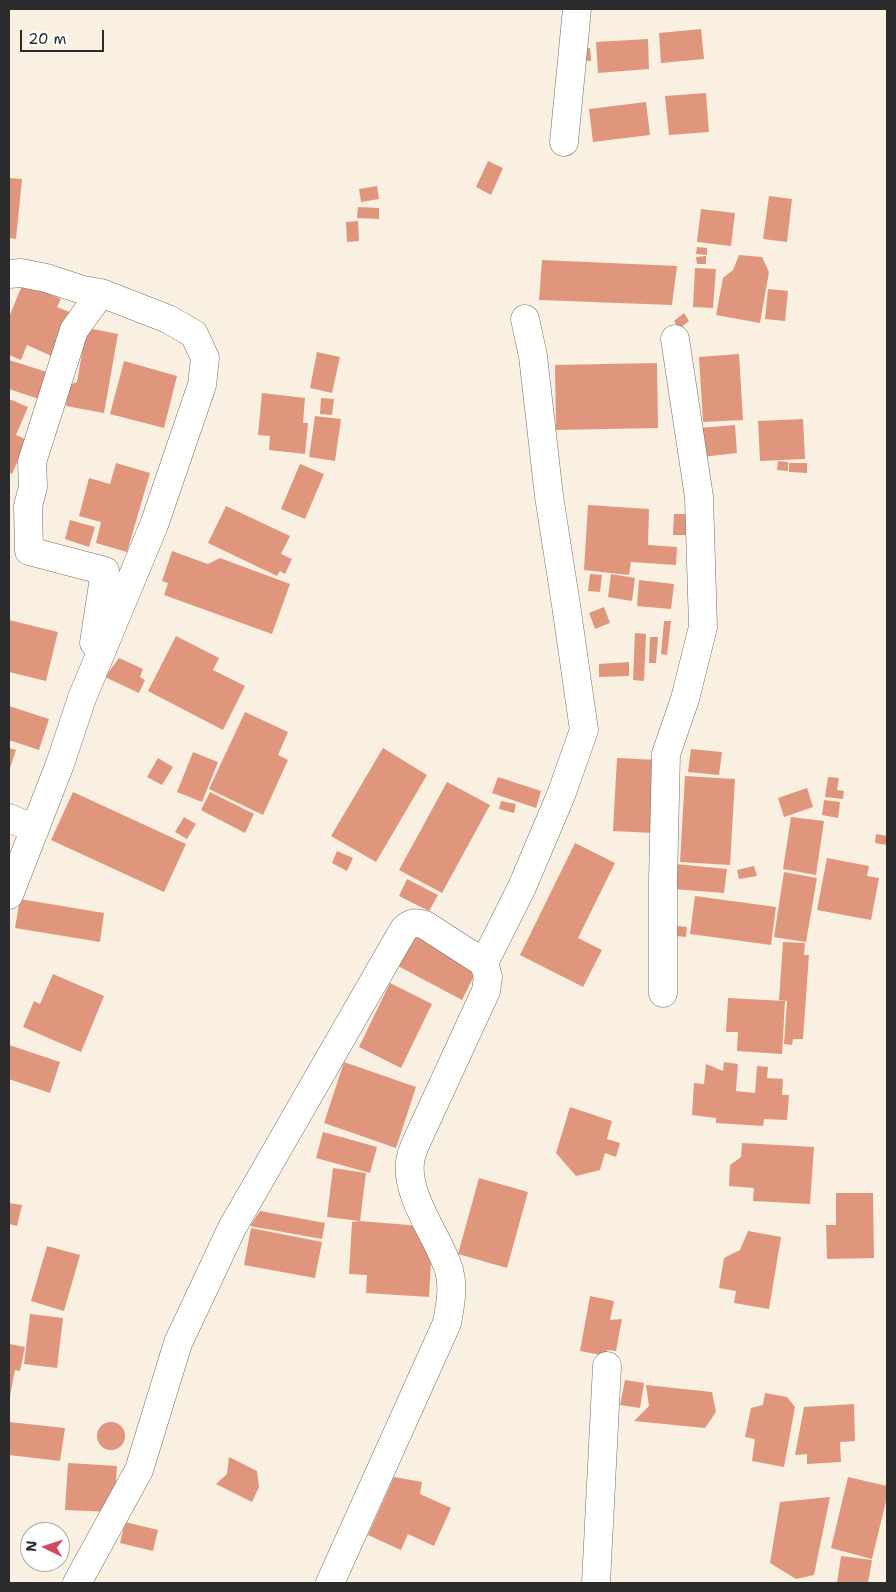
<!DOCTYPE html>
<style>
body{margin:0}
#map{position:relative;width:896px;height:1592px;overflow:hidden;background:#f9f0e1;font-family:"Shantell Sans",sans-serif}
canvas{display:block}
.frame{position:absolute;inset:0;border:10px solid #2b2b2b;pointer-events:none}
.north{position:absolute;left:20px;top:1522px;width:50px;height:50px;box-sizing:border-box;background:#fff;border:1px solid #aaa;border-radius:50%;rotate:274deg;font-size:14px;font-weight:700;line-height:20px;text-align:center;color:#2b2b2b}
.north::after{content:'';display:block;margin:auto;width:18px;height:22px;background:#d1495b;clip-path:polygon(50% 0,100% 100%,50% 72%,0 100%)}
.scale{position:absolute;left:20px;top:30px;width:84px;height:22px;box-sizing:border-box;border:2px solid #2b2b2b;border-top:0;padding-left:6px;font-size:15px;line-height:18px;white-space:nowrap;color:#2b2b2b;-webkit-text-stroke:4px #fff;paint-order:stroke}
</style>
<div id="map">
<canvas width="896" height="1592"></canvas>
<div class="frame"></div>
<div class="north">N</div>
<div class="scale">20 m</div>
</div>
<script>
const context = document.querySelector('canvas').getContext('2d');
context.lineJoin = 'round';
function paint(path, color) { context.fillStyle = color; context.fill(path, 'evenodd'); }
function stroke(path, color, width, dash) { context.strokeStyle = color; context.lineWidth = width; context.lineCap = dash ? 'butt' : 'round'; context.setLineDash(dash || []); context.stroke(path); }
paint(new Path2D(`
 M701,29L704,59L661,63L659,33Z
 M648,39L649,69L598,73L596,42Z
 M590,48L591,61L577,60V49Z
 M706,93L709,132L669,135L665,96Z
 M646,102L650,135L593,142L589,109Z
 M488,161L503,168L491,195L476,187Z
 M9,178L22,179L16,239L9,238Z
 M377,186L379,199L361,202L359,189Z
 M769,196L792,199L787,242L763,239Z
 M358,207L379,208V219L357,218Z
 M701,209L735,213L731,246L697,242Z
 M358,221L359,241L347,242L346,222Z
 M697,247L707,248V255L696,254Z
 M739,255L762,257L769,272L760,323L716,315L723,278L733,270Z
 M706,256V264H697L696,257Z
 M542,260L677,266L672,305L539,300Z
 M695,268L716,269L713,308L693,307Z
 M23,283L61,299L57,307L74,314L56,358L27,345L21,360L9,355V317Z
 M768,289L788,291L785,321L765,319Z
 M684,313L689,321L679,329L674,321Z
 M82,327L118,334L104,413L66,406L69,385L77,382L83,347Z
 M317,352L340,357L332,393L310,388Z
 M739,354L743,420L703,422L699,357Z
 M9,360L50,373L42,400L9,389Z
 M124,361L177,376L164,428L110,414Z
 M657,363L658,428L556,430L555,365Z
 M262,393L305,398L303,423H308L305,454L269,450L270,436L258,435Z
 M321,398L334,399L332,415L320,414Z
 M9,399L28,407L16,435L27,440L12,474L9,472Z
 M315,416L341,419L335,461L309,457Z
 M803,419L805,459L760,461L758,421Z
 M735,425L737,453L702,457L699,428Z
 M778,461L788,462V471L777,470Z
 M116,463L150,473L127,552L96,543L101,522L79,516L89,478L110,484Z
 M789,463H807V473L789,472Z
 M300,464L324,474L305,519L281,509Z
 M588,505L649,509L648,545L677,547L676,565L631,562L629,575L584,570Z
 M226,506L290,536L281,554L292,559L285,574L280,571L277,576L208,543Z
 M674,514H687L686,535H673Z
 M70,520L95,527L89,547L65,539Z
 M172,551L208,564L220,558L290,584L272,634L164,595L168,583L162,581Z
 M590,574L602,575L600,592L588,591Z
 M611,574L635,578L632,601L608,597Z
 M639,580L674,584L671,609L637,606Z
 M604,607L610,623L595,629L589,613Z
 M9,620L58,632L46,681L9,672Z
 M664,621H671L667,655L661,654Z
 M635,633L646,634L644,681L633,680Z
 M176,636L219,658L213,670L245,686L223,730L148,691Z
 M650,637H658L656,663H649Z
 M119,658L143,669L140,677L145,680L139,693L105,677Z
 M629,662V676L599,677V664Z
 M9,706L49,719L39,750L9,740Z
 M245,712L288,732L278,755L288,760L263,815L209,789Z
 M9,748L16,750L9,771Z
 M383,748L427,775L376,862L331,836Z
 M691,749L722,752L719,775L688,772Z
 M193,752L218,762L202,802L177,792Z
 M158,758L173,767L162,785L147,777Z
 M617,758L658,760L654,833L613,831Z
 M685,776L735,779L730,865L680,862Z
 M498,777L541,791L536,808L492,793Z
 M828,777L839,778L837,790L844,791L843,799L825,797Z
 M447,782L490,805L442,893L399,870Z
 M807,788L813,807L784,817L778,798Z
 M73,792L186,844L164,892L51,840Z
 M210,792L254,814L245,833L201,810Z
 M824,800L840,802L838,818L822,815Z
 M501,801L516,804L514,813L499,809Z
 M184,817L196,824L187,839L175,832Z
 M791,817L824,821L816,875L783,869Z
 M876,834L887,836V845L875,843Z
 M575,843L615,863L578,938L602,950L583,987L520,955Z
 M337,851L353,858L347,871L332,863Z
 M827,858L869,866L867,876L879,878L871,920L817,910Z
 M675,864L727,869L724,893L673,889Z
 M754,866L757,876L739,879L737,870Z
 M784,872L817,878L806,942L774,937Z
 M407,879L438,895L429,911L399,896Z
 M695,896L776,907L771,945L690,934Z
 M20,899L104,913L100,942L15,928Z
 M677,926L687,927L686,937L676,936Z
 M416,930L480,964L462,1000L398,966Z
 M783,942L805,943L804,955H809L803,1039H793L792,1045L784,1044L787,1001L779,1000Z
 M53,974L104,996L81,1052L23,1027L34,1001L40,1004Z
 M390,983L432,1004L401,1068L359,1047Z
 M728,998L785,1001L782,1054L737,1051L738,1032H726Z
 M9,1045L60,1062L50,1093L9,1079Z
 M344,1062L416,1087L396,1148L324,1123Z
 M724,1062L738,1064L736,1091L755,1093L757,1066L768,1067L767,1078L783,1079L782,1095H789L787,1120L764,1119L763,1126L716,1123V1118L692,1115L694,1083L704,1084L706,1064L723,1071Z
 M570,1107L612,1121L607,1139L620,1143L616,1157L605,1153L600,1170L576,1176L556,1153Z
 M323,1132L377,1147L370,1173L316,1158Z
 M742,1143L814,1147L810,1204L753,1201L754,1188L729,1186L730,1165L741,1157Z
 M333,1168L366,1173L360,1221L327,1217Z
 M479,1178L528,1192L507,1268L458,1254Z
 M836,1193H873L874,1258L827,1259L826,1225H836Z
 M9,1203L22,1205L17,1226L9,1224Z
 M260,1211L325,1223L322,1239L250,1226Z
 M360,1221L433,1227L429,1297L366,1293L367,1275L349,1274L352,1222Z
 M251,1228L322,1242L315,1278L244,1265Z
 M748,1231L781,1237L769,1309L734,1303L736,1291L719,1288L724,1258L740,1250Z
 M47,1246L80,1255L64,1311L31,1301Z
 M590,1296L614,1301L610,1320L622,1319L616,1351L607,1350L606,1356L580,1351Z
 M30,1314L63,1318L57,1368L24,1364Z
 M9,1344L25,1347L20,1371L15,1370L10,1396Z
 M625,1380L644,1383L640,1408L620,1405Z
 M646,1385L712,1392L716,1412L705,1428L634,1421L649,1406Z
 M765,1393L787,1397L795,1407L784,1467L752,1461L755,1439L745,1437L751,1408L763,1405Z
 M854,1404L855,1441L840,1442L841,1462L807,1464V1454L795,1455L804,1407Z
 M97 1436a14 14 0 1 1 28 0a14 14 0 1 1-28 0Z
 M9,1422L65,1428L60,1461L9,1455Z
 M229,1457L257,1471L259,1487L252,1502L216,1484L227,1474Z
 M68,1463L117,1466L114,1512L65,1510Z
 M394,1477L422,1482L420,1494L451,1508L434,1546L408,1534L401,1550L368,1535Z
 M848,1477L887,1486V1497L872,1559L831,1548Z
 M830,1497L814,1575L796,1579L770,1563L780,1502Z
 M125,1522L158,1530L153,1551L120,1543Z
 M841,1556L872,1560L868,1583H837Z`), '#e0967d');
const minor = new Path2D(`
 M564,142L577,9
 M9,274L21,273L46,278L83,290L101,293L168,319L194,334L205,358L202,385L154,525L82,698L60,764L9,895
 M94,643L105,571L29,551L28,506L33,487L32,462L74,330L101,293
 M9,818L35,829
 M484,963L522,887L561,795L584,730L566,605L549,496L533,356L525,319
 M663,993V881L666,754L685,699L703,627L699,497L675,339
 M77,1583L139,1470L178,1343L232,1228L404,929C411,922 416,922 425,925L484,963L488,977L486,991L415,1145C413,1151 410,1157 410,1163C406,1197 439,1238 449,1270C454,1288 450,1306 447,1323L330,1583
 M596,1583L607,1366`);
stroke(minor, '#73706b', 29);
stroke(minor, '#fff', 28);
</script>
